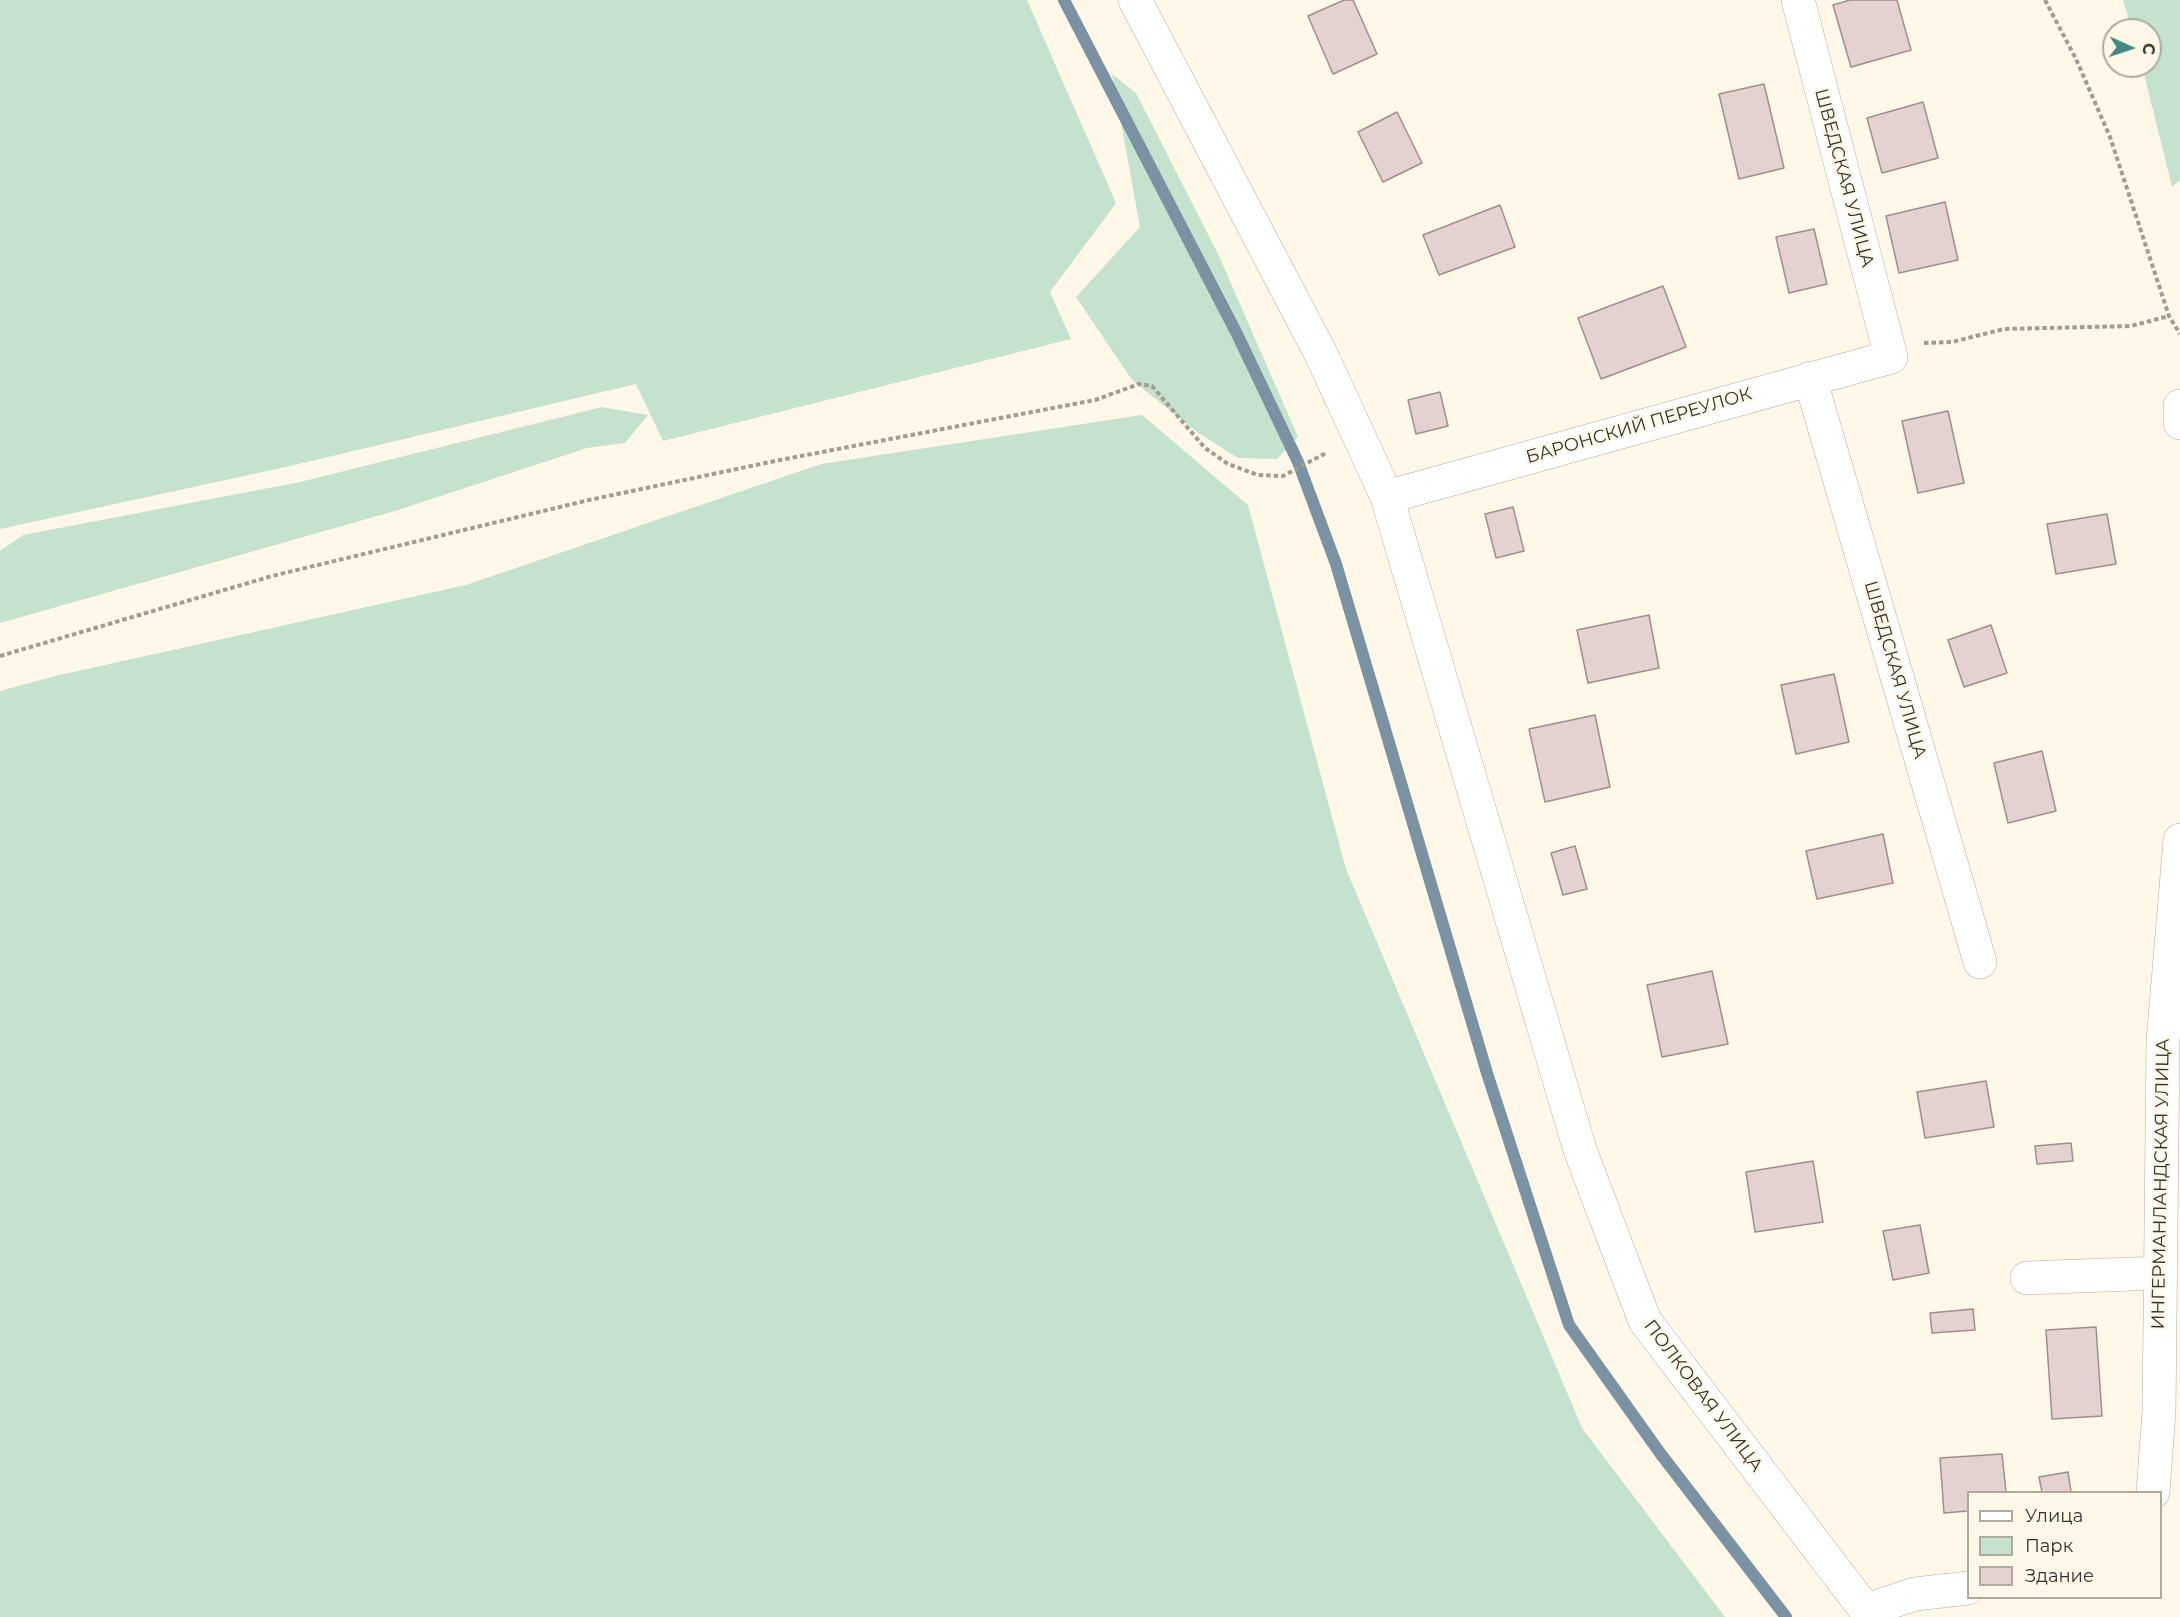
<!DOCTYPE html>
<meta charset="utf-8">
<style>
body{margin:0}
#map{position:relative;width:2180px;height:1617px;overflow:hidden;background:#fff7e8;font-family:Montserrat,sans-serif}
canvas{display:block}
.legend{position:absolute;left:1967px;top:1491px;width:195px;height:108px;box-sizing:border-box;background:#fff7e8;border:2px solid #afa99e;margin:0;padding:8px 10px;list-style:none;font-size:18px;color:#36332e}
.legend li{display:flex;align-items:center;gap:12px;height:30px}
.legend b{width:30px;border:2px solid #afa99e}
.north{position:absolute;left:2102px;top:18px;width:60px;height:60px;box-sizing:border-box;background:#fff7e8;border:2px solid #afa99e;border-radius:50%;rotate:93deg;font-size:16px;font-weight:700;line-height:24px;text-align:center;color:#36332e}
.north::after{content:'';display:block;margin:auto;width:21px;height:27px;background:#428983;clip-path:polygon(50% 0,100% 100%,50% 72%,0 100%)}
</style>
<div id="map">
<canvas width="2180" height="1617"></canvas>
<ul class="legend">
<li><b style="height:8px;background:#fff"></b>Улица</li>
<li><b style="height:16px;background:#c5e2ce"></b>Парк</li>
<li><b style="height:16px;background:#e4d2d1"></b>Здание</li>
</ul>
<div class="north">С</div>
</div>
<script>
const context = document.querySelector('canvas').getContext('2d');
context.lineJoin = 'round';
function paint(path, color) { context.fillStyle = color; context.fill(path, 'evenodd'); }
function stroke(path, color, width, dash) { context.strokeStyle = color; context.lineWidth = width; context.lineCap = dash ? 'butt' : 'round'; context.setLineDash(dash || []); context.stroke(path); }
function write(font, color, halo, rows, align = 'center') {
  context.font = font + ' Montserrat,sans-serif'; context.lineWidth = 5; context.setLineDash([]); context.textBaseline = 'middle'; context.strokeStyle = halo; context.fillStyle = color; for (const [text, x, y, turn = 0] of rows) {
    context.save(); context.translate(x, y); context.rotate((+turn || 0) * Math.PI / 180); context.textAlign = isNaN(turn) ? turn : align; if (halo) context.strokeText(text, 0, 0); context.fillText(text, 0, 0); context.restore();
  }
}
paint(new Path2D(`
 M0,0H1027L1116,203L1050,292L1071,339L663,441L636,384L290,466L0,529Z
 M2123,0H2180V180L2172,187L2142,66H2150V30H2132Z
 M1112,74L1136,93L1219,256L1298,437L1277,459L1238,458L1197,432L1132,380L1076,297L1140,227Z
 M602,407L648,415L625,443L587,448L395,511L0,623V551L23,535L300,482Z
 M1142,415L1248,505L1346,869L1582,1428L1725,1617H0V691L55,676L466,585L821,464Z`), '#c5e2ce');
stroke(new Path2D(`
 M1064,0L1237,334L1298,462L1336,564L1487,1073L1569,1325L1660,1453L1786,1617`), '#7b92a2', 12);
const building = new Path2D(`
 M1344,0H1353L1377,54L1333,74L1308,16Z
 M1850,0H1897L1911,50L1851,67L1833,5Z
 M1764,84L1784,168L1739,179L1719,94Z
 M1923,102L1938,158L1882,173L1867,118Z
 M1397,112L1422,163L1383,182L1358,132Z
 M1945,202L1958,260L1899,273L1886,216Z
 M1500,205L1515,247L1439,275L1423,235Z
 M1814,229L1827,284L1789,293L1776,237Z
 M1663,286L1686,347L1601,379L1578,318Z
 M1440,392L1448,426L1416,434L1408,400Z
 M1948,411L1964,483L1918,493L1902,421Z
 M1513,507L1524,551L1496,558L1485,514Z
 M2107,514L2116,564L2056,574L2047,524Z
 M1649,615L1659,668L1588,683L1577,630Z
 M1991,625L2007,673L1964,687L1948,640Z
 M1834,674L1849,742L1796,754L1781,685Z
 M1595,715L1610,787L1545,802L1529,729Z
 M2042,751L2056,811L2008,823L1994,763Z
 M1883,834L1893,883L1817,899L1806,851Z
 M1575,846L1587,889L1563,895L1551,853Z
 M1712,971L1728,1044L1662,1057L1647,985Z
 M1986,1081L1994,1127L1925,1138L1917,1092Z
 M2071,1143L2073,1161L2037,1164L2035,1146Z
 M1813,1161L1823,1222L1755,1232L1746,1172Z
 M1920,1225L1929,1273L1893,1280L1883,1231Z
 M1973,1309L1975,1330L1932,1333L1930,1313Z
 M2096,1327L2102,1416L2052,1419L2046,1330Z
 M2002,1454L2006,1492H1968V1511L1944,1513L1940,1458Z
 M2068,1472L2071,1492H2042L2039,1477Z`);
paint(building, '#e4d2d1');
stroke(building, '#9f8e8d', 1.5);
const minor = new Path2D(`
 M1135,0L1321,354L1387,497L1580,1150L1645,1321L1871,1617
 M1810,378L1980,962
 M2180,406V423
 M1387,497L1891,357L1798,0
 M2027,1278L2159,1273
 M2153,1492L2159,1411L2163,1041L2180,840
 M1867,1610L1915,1594L1968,1588`);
stroke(minor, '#b3ab9e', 34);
stroke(new Path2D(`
 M2045,0L2076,59L2110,137L2169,316L2180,334
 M1924,343L1952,342L2004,329L2131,326L2169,316
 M0,656L272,576L589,500L775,461L1095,400L1139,384L1152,386L1205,448L1228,464L1258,475L1283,476L1326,453`), '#a19b91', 4, [4.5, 3]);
stroke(minor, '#fff', 33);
write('18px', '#36332e', '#fff7e8', [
 ["ШВЕДСКАЯ УЛИЦА",1844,178,75],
 ["БАРОНСКИЙ ПЕРЕУЛОК",1639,426,-16],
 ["ШВЕДСКАЯ УЛИЦА",1895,670,74],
 ["ИНГЕРМАНЛАНДСКАЯ УЛИЦА",2161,1184,-89],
 ["ПОЛКОВАЯ УЛИЦА",1703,1396,53]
]);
</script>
